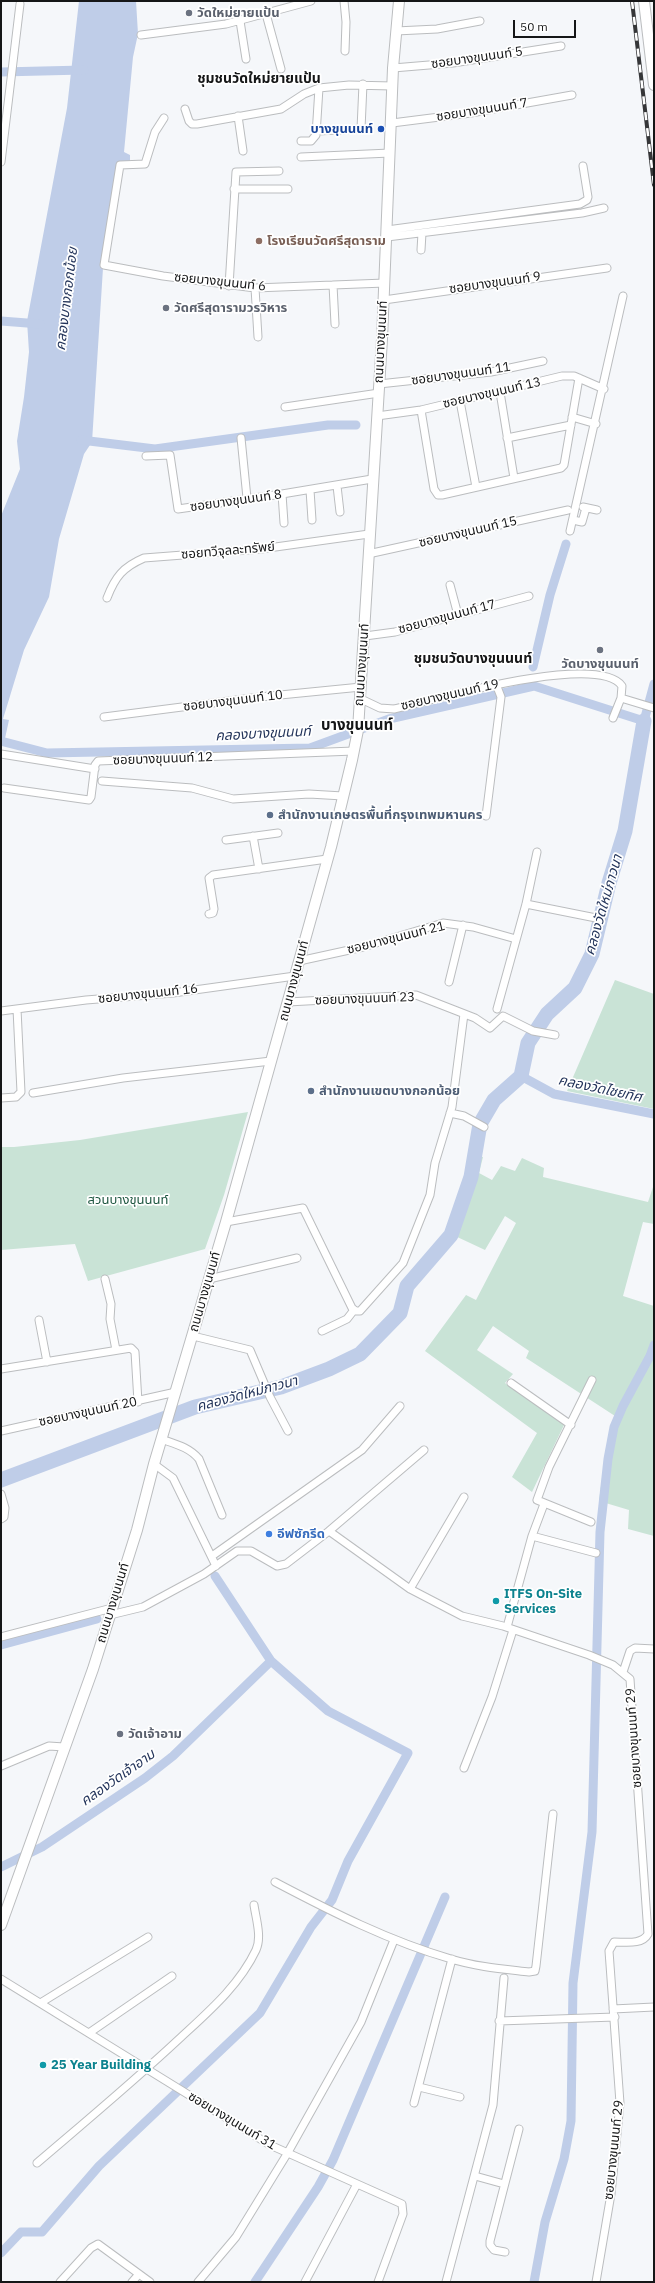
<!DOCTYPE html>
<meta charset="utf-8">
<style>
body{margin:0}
#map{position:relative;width:655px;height:2283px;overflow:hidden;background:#f5f7fa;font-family:"IBM Plex Sans",sans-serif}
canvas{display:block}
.frame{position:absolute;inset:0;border:2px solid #151617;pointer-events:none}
.scale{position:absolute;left:513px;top:20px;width:63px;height:18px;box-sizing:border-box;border:2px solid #151617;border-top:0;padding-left:5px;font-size:12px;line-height:14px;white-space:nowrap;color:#151617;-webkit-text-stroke:3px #fff;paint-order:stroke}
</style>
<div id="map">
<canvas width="655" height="2283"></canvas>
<div class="frame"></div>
<div class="scale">50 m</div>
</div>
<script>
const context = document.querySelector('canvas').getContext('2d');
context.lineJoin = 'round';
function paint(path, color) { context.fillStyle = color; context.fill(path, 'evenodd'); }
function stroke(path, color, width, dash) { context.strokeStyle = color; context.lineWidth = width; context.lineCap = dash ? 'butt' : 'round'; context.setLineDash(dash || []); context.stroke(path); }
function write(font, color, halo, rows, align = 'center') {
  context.font = font + ' "IBM Plex Sans","Noto Sans Thai",sans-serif'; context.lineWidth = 3.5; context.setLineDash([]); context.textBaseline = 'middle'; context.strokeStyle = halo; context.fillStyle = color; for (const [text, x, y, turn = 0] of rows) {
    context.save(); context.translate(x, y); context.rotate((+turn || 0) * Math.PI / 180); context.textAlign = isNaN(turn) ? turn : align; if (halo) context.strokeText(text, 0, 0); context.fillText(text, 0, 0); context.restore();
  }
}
paint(new Path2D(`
 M615,980L654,994V1109L567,1091Z
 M248,1112L224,1195L205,1249L88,1281L75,1244L1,1250V1147H14L80,1140Z
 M471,1154L483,1157L479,1173L492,1180L501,1166L515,1171L522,1158L544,1168L543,1177L648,1202L654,1184V1224L643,1222L623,1296L654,1306V1536L628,1529L629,1510L599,1501L606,1448L615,1416L526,1358L529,1351L493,1326L477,1350L513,1374L505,1383L564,1425L532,1492L512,1477L537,1433L425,1351L466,1295L476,1300L516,1223L505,1216L485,1250L453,1235Z`), '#c9e3d6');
paint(new Path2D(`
 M79,1H136L138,34L133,57L124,152L130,155V162H120L103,268L92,442L84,454L59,539L49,597L24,650L3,719L9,720L4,743L1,746V516L20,469L17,441L24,397L29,352L27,321L67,108Z`), '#bfcde8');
stroke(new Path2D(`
 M1,72L84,70
 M1,321L40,324
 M81,440L155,449L328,425H356
 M533,667L550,595L566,544
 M1,741L47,753L310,748L389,719L534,686L644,721L654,684
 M521,1076L554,1094L654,1114
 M1,1645L97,1619
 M1,1867L42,1847L145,1778L173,1756L271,1661
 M1,2253L21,2232H42L99,2166L260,2013L311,1927L332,1900L348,1861L408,1753L328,1711L271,1661L215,1576
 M255,2282L318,2187L333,2160L445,1897
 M534,2282L545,2222L564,2159L571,2121L573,1983L592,1832L600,1532L608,1459L614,1427L623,1406L650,1356L654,1345`), '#bfcde8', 9);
stroke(new Path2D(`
 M1,1480L195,1407L281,1387L329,1369L360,1354L400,1313L407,1286L451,1235L471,1177L480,1124L494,1100L521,1076L528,1043L547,1014L575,988L592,954L609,883L625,831L644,721`), '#bfcde8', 15);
const street = new Path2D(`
 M344,1L346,22L345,51
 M266,14L281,69
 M240,21L246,59
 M396,31L437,29L480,21
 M141,35L226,24L311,1
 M393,68L453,63L561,46
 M185,109L189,121L192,124H197L281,109L304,94L319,88L349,85L393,86
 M238,116L243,151
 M164,118L155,132L145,164L120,165L104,265L163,276L255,288L385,283
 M392,123L471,113L572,95
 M317,131L361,129L363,84
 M301,141H311L316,135L319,88
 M301,157L390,153
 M1,162L20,4
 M234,189H288
 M387,230L580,204L587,200L588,197L583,166
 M387,237L582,213L604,208
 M421,250L422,233
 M333,285L335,324
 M229,286L236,172L279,171
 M255,288L258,337
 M384,300L607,268
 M379,384L491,372L543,361
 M500,392L514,478
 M460,401L476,487
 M285,407L379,393
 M421,410L434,489L438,495H442L561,468L564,465L579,378
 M377,416L421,410L562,376H574L604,389
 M572,417L596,424
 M241,438L247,498
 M507,438L571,425
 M146,456L170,455L178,509L282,494L372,479
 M337,486L340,512
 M310,490L312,520
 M282,494L284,523
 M583,507L597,510
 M573,520L582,522L586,508
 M570,531L623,296
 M368,554L568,510
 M450,585L458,615
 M107,598C115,577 123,567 144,558L261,549L369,534
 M365,636L395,632L529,596
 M621,698L654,708
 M361,699L380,708L394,709C432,700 598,652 622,686L621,698L613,718
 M104,717L260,697L361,687
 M1,754L95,769
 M102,781L192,788L233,799L309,794L343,796
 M4,788L89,800L91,797L95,765L98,761L354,751
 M486,816L501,697L496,684
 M253,836L259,869
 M226,840L278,833
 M526,904L601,919
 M209,914L213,913L214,909L209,878L213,875L327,859
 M299,961L363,947L443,923L473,927L516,939
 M449,982L463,925
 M288,1002L416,995L475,1018L490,1028L503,1016L533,1031L555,1035
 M497,1009L526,904L537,852
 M1,1011L86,1000L173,993L295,976
 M33,1093L123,1078L271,1061
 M1,1098L16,1097L21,1092L17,1009
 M450,1113L464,1116L484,1127
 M226,1222L303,1208L352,1308L356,1311H360L403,1263L430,1195L435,1163L452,1107L464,1014
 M105,1279L111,1304L110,1319L116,1350
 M209,1279L297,1258
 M39,1320L47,1362
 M322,1331L347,1319L354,1310
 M193,1336L250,1350L270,1397L288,1431
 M1,1369L131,1348L135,1352L138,1402
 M511,1383L571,1425
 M1,1431L176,1392
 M161,1439C175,1444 189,1447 199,1459L222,1515
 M154,1464L173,1478L216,1566
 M1,1494L5,1508L4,1517L1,1519
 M591,1522L537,1500L549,1467L592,1380
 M329,1531L424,1450
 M532,1536L596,1553
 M212,1556L362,1450L400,1406
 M410,1589L464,1497
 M110,1615L143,1607L204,1574L237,1551H251L277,1566L286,1564L329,1531L410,1589L462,1616L503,1626L589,1655L613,1665L630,1679L648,1934C642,1945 626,1942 614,1942L609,1951L620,2103L611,2194L596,2282
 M507,1627L532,1536L544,1504
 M1,1637L112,1608
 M623,1672L630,1651L635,1648L654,1649
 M1,1766L49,1746L64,1747
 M464,1768L492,1697L513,1630
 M275,1882C332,1912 389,1941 451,1959C477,1967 503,1969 529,1972L535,1971L536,1966L553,1814
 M1,1979L270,2145L402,2204L403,2214L378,2282
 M42,2002L148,1937
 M613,2009L654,2007
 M499,2021L615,2017
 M89,2033L172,1976
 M419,2087L460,2097
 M414,2103L452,1959
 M37,2163C85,2122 133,2082 179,2039C207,2013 239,1986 256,1950C262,1937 256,1919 254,1905
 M475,2176L504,2184
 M505,2252L494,2250L490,2245V2241L519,2129
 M60,2282L91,2248L98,2244L150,2282
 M132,2282L139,2274
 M198,2282L236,2237L287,2154L361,2022L394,1940
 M305,2282L357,2184
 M446,2282L493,2105L504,1978`);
const secondary = new Path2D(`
 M644,1L654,85
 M1,1925L93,1669L137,1530L154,1464L226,1222L331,847L352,760L358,730L382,339L393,68L399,1`);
stroke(street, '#bbbdbf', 9);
stroke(secondary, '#bbbdbf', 12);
stroke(street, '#fff', 7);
stroke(secondary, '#fff', 10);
const rail = new Path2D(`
 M632,1L654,185`);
stroke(rail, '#353638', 4);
stroke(rail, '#fff', 2.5, [8]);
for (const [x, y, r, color] of [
 [189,13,4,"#6b7280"],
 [381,129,4,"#1a4fb4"],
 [259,241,4,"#8d6e63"],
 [166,308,4,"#6b7280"],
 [600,650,4,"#6b7280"],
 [270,815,4,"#5c6f8a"],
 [311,1091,4,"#5c6f8a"],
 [269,1534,4,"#3f7fe0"],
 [496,1601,4,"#0f9aa8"],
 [120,1734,4,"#6b7280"],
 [43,2065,4,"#0f9aa8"]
]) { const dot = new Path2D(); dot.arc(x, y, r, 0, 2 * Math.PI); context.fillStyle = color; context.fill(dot); stroke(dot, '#fff', 1.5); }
write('bold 13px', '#5b616d', '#fff', [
 ["วัดใหม่ยายแป้น",197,13],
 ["วัดศรีสุดารามวรวิหาร",174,308],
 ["วัดบางขุนนนท์",600,664,"center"],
 ["วัดเจ้าอาม",128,1734]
], 'left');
write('13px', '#151617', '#fff', [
 ["ซอยบางขุนนนท์ 5",477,58,-8],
 ["ซอยบางขุนนนท์ 7",482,110,-9],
 ["ซอยบางขุนนนท์ 6",220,282,6],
 ["ซอยบางขุนนนท์ 9",495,283,-8],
 ["ถนนบางขุนนนท์",381,342,-87],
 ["ซอยบางขุนนนท์ 11",461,374,-8],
 ["ซอยบางขุนนนท์ 13",492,393,-13],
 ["ซอยบางขุนนนท์ 8",236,501,-8],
 ["ซอยบางขุนนนท์ 15",468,532,-13],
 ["ซอยทวีจุลละทรัพย์",228,551,-5],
 ["ซอยบางขุนนนท์ 17",447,617,-15],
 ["ถนนบางขุนนนท์",362,665,-86],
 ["ซอยบางขุนนนท์ 19",450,695,-13],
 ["ซอยบางขุนนนท์ 10",233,701,-7],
 ["ซอยบางขุนนนท์ 12",163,759,-2],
 ["ซอยบางขุนนนท์ 21",396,938,-14],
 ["ถนนบางขุนนนท์",294,981,-75],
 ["ซอยบางขุนนนท์ 16",148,994,-6],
 ["ซอยบางขุนนนท์ 23",365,999,-2],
 ["ถนนบางขุนนนท์",205,1292,-74],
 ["ซอยบางขุนนนท์ 20",88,1412,-12],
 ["ถนนบางขุนนนท์",113,1603,-73],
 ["ซอยบางขุนนนท์ 29",634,1738,-94],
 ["ซอยบางขุนนนท์ 31",232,2121,31],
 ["ซอยบางขุนนนท์ 29",614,2150,-84]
]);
write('bold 13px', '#164399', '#fff', [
 ["บางขุนนนท์",373,129]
], 'right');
write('bold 13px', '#785e54', '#fff', [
 ["โรงเรียนวัดศรีสุดาราม",267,241]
], 'left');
write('bold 13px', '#4e5e75', '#fff', [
 ["สำนักงานเกษตรพื้นที่กรุงเทพมหานคร",278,815],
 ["สำนักงานเขตบางกอกน้อย",319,1091]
], 'left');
write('13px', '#1c553f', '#fff', [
 ["สวนบางขุนนนท์",128,1200]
]);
write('bold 13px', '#366cbe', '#fff', [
 ["อีฟซักรีด",277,1534]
], 'left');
write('bold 13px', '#0d838f', '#fff', [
 ["ITFS On-Site",504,1594],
 ["Services",504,1609],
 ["25 Year Building",51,2065]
], 'left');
write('bold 14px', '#151617', '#fff', [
 ["ชุมชนวัดใหม่ยายแป้น",259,79],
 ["ชุมชนวัดบางขุนนนท์",473,659]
]);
write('italic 14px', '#23345a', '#fff', [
 ["คลองบางกอกน้อย",67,299,-83],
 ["คลองบางขุนนนท์",263,734,-3],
 ["คลองวัดใหม่ภาวนา",604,905,-74],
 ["คลองวัดไชยทิศ",600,1089,12],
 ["คลองวัดใหม่ภาวนา",247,1394,-15],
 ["คลองวัดเจ้าอาม",118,1778,-35]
]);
write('bold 15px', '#151617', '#fff', [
 ["บางขุนนนท์",357,726]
]);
</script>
